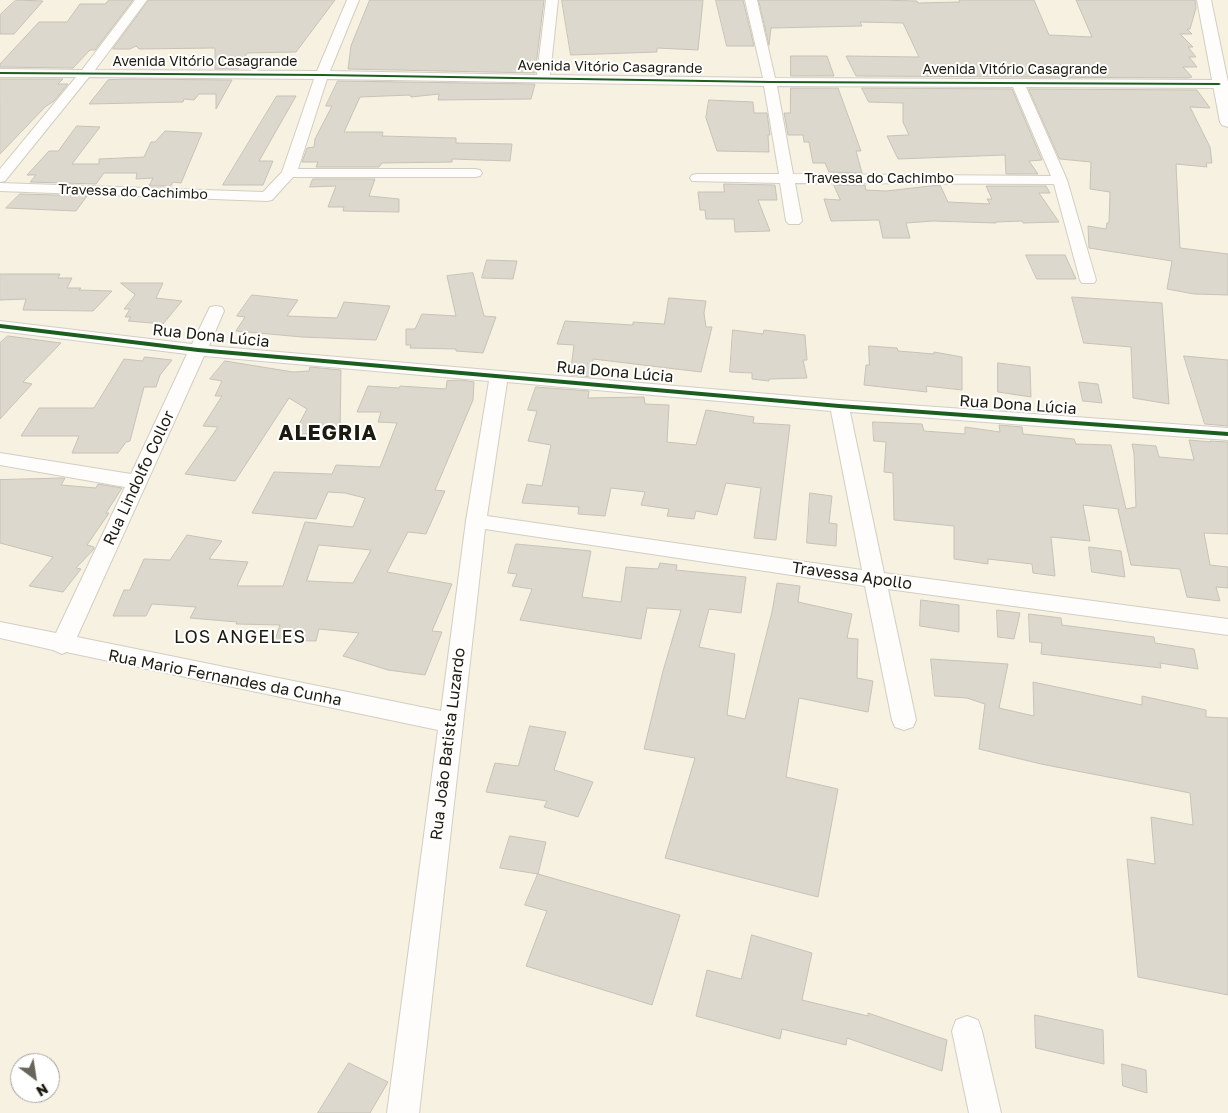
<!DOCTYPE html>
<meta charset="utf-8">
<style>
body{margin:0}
#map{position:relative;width:1228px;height:1113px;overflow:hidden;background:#f7f1e2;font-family:"Golos Text",sans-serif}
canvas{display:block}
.north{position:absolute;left:10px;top:1053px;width:50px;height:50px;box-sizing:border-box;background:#fff;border:1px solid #a5a39f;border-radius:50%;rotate:149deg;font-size:14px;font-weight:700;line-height:20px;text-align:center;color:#1d1a10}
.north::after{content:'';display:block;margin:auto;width:18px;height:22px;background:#69655a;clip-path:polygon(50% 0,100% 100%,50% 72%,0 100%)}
</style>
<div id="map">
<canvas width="1228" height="1113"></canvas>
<div class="north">N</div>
</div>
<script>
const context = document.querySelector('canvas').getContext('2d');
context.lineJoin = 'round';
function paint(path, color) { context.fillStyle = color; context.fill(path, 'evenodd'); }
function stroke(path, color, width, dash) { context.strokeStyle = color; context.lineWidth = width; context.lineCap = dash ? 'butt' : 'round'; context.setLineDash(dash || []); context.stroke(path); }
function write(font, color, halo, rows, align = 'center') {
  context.font = font + ' "Golos Text",sans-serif'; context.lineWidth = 4; context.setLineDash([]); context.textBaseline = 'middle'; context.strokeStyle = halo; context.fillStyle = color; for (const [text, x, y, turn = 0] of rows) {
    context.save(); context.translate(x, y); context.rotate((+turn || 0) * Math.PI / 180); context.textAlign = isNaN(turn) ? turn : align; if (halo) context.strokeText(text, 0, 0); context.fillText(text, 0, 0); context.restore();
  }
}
const building = new Path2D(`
 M16,0L43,1L14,34H0V15Z
 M109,0H133L95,50H90L73,68L0,67V64L39,22H67L80,4H105Z
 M149,0H335L296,52L247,53L238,69H215V48L139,49L136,46L130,49H113Z
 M370,0H544L535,73L348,69L351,46Z
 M562,0H703L698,50L657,48V52L571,55Z
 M716,0H743L754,46H727Z
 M759,0H878L917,1L918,3L960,2L959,0H1034L1049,35L1092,37L1076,0H1195L1196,8L1190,29H1187L1192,34H1180L1193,47H1188L1196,57H1189L1197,67H1183L1192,77L1188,78L856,76L846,56L919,57L903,23L860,22L862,26L771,28L769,45Z
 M791,56H827L834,76H791Z
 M0,79H63L58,84H68L54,101L45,107L0,154Z
 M127,79L232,80L216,109V94H199L194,100L184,99L183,102L89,104L108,80Z
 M338,81L535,84L531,99L438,100L439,94L411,97L410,95L360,97L344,132H383L382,136L456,138V143L512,144L510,161L452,159V162L382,163L379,167H316L318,162H302L307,148L314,147L315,139L332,106H326Z
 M791,88H838L861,151H856L862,173L829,172L825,163H813L809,142H804L803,135H788L784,113H790Z
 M862,88L1012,89L1042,160L1029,161L1038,174H1006L1005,155L898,159L887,136L909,135L903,122V103L869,102Z
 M1029,89L1197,90L1210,108L1190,107L1210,147L1212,163H1206L1207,167L1176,164L1180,248L1228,254V295L1194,294L1167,289L1172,261L1089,248L1088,226L1106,229L1107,223H1109L1110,192L1090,189L1091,162L1060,159Z
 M277,96H296L259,161H273L263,185H223Z
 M709,100L753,102L754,113H767L770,135H768L769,152L717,151L706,118Z
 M77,126L100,127L72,164H99V159L144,157L151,142H155L165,131L202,133L181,183L173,182L171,186H149L153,178L136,179L137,173H104L96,184L30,182L36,175H27L49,151H58Z
 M313,179H375L369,196L399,199V212L343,211L344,207H328L336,186L310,187Z
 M724,184L775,185L777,200H758L770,231L735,232L734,219H706L705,210H700L698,192H724Z
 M834,185H865L866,190L886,191L940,185L948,202L990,204L987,199H992L986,186H1046L1050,193H1039L1059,222L1023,223L1022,221L996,222V223L933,221L906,223L910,238H883L879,220L831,221L824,199L840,200Z
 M20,194L87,196L76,211L6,208Z
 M1026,255H1065L1076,279H1037Z
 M487,260L517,261L513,279L482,278Z
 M473,273L484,316L496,317L483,353L456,351V349L410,348L411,345H406V329H415L422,314L456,316L447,276Z
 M0,274H60L58,278H72L67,288H81L79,290L112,291L93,311L23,310L26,299L0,300Z
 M121,283H163L156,298L182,301L163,324L128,321L131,317H125L130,309H124L135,295Z
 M252,295L298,300L287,316L337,318L344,302L390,306L376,340L302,337L236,331L245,317L237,316Z
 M1072,297L1162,303L1169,404L1133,398L1131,347L1084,343Z
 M669,298L706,301L704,313L706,327H712L701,372L593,359L591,377L570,375L574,345L557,344L565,321L633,325V322L664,324Z
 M733,330L763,334L764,330L805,335L807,360H803L807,378L769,379V381L752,379V373L730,372Z
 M8,336L61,343L23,382L32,384L0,419V343Z
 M869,346L897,348L898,351L934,354V352L962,357V390L926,386L927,392L864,385L866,365H869Z
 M1184,356L1228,360V426L1205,424Z
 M145,357L172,360L160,375L156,387H144L130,441L126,442L118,453H72L79,436H21L39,408H94L124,359L142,361Z
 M225,361L293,372L309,371L310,367L341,370L340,435L294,434L307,409L289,398L235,481L185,474L218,427L203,426L222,396H215L222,381L210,379Z
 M998,363L1030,367L1031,397L998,392Z
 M461,380L474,382L473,400L435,490L445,491L426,534L408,532L387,572L452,584L432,631L442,632L425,675L388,670L343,656L359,633L319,629L316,641L275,640L280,625L236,624L237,622L190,618L196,607L152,604L146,616H113L124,590H130L144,559L170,560L187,535L222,541L209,559L248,562L237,586H283L305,522L353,527L365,498L345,493L328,492L316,519L252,513L274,472L332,474L336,465L380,467L397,423L378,422L381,412H357L368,386L399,388L400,386L446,389L447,381ZM319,545L371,550L353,583L307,581Z
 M1079,382L1098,384L1102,403L1083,401Z
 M536,387L589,391L588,398L644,397L645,404L669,405L667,442L696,445L706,410L754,417L753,423L790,425L776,540L754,538L761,488L726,483L717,515L696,511L694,519L667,516L669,509L641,505L645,492L611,488L605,516L578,514L579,507L522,503L527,484L542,486L551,445L528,441L537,411L528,410Z
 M873,422L922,424L924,431L965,434V427L1000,432L999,425L1022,427L1023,434L1074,439L1076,444L1111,445L1126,509L1136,507L1134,453L1132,444L1156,446L1159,457L1194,460L1189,440L1211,442L1210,441L1228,442V534L1204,533L1210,565L1228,567V588L1216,587L1220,601L1187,597L1180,569L1131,565L1118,510L1119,509L1083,505L1090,541L1051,537L1055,576L1033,573L1032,564L988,559V564L954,559V526L894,520L893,473L884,472L886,442L874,441Z
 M63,478H65L61,485L96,488L98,484L122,488L106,513H109L87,545L94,547V549L76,568L81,569L63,592L29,586L53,557L0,543V480Z
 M810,493L832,496L829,523L837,524L836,546L807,543Z
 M516,544L591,551L582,597L621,602L626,567L658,569L660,563L677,565L676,570L746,577L741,613L709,609L699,647L735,654L727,715L745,719L772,612L777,583L800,586L798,602L852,614L847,638L858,639L857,678L873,681L868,712L799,698L786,777L838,789L818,897L665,858L695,758L644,749L663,671L681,610L647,608L641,639L520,620L532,589L512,586L517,574L508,573Z
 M1089,547L1121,551L1125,577L1092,572Z
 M921,600L959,605V632L920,626Z
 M997,610L1020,613L1014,639L998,637Z
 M1029,614L1061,618L1062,625L1154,637L1155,643L1194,649L1198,669L1160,663L1161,668L1041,654L1042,643L1030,642Z
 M931,659L1008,664L999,708L1034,716L1033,682L1142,705V696L1206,710V717L1228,718V995L1138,977L1127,859L1155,864L1151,817L1193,825L1190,793L1041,764L979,749L985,704L967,698L935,696Z
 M530,726L566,732L554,770L593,782L578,817L544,807L547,801L486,792L495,763L518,766Z
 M510,836L546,842L538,874L500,868Z
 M538,874L680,915L652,1005L526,966L547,911L525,905Z
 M752,935L812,953L802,1000L868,1016V1013L947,1040L942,1071L847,1038L846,1045L782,1029L780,1039L696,1016L707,970L741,979Z
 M1035,1015L1103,1030L1104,1064L1036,1048Z
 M349,1063L388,1082L370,1113H318Z
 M1122,1064L1146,1070L1147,1093L1123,1086Z`);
paint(building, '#ddd8cd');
stroke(building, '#c7c2b6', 1);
const minor = new Path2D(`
 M135,0H147L95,70L317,71L347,0H359L330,71L537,75L546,0H558L550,75L763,78L745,0H757L775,78L1219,80L1225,84L1219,88L1026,87L1067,180L1096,280L1094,283H1082L1080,280L1054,184L795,183L802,221L799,224H789L786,221L780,183L692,181L690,178L692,175L697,174H779L764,86L327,79L298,169H475L480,170L482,173L480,176L475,177H293L272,200L267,201L0,191V183L263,192L282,172L314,79L89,77L5,181L0,182V169L76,77H0V69L82,70ZM777,86L1013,87L1051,176L793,174Z
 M216,306L222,307L224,311L209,346L839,400L1228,428V440L850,412L884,573L1228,619V635L888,589L916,720L913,727L904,730L895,727L892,720L865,586L485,529L419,1113H387L438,730L66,652L62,654L53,650L0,638V622L56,633L125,487L0,465V453L131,474L187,354L0,331V321L192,344L208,311L210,307ZM204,356L489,381L466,521L441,711L77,637ZM507,382L831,411L862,570L487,516Z
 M967,1016L978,1020L982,1031L1001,1113H969L952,1031L956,1020Z`);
const major = new Path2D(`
 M1197,0H1211L1228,82V127L1222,125L1220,122Z`);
stroke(minor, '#d2cec3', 2);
stroke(major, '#d2cec3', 2);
paint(minor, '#fefdfb');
paint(major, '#fefdfb');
paint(new Path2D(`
 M0,72L322,74L770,81L1219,83L1221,84L1219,85L770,83L322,76L0,74Z
 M0,324L198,348L839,404L1228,432V436L839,408L198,352L0,328Z`), '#1b5e20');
write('14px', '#1d1a10', '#fff', [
 ["Avenida Vitório Casagrande",205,62],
 ["Avenida Vitório Casagrande",610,67,1],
 ["Avenida Vitório Casagrande",1015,70],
 ["Travessa do Cachimbo",879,179],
 ["Travessa do Cachimbo",133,192,2]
]);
write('16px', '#1d1a10', '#fff', [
 ["Rua Dona Lúcia",211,336,6],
 ["Rua Dona Lúcia",615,372,5],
 ["Rua Dona Lúcia",1018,405,4],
 ["Rua Lindolfo Collor",139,478,-65],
 ["Travessa Apollo",852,576,8],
 ["Rua Mario Fernandes da Cunha",225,678,11],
 ["Rua João Batista Luzardo",448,744,-83]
]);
context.letterSpacing = '1px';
write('18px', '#1d1a10', '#fff', [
 ["LOS ANGELES",240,637]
]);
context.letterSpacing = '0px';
context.letterSpacing = '1px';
write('bold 21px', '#1d1a10', '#fff', [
 ["ALEGRIA",328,433]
]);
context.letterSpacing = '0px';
</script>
